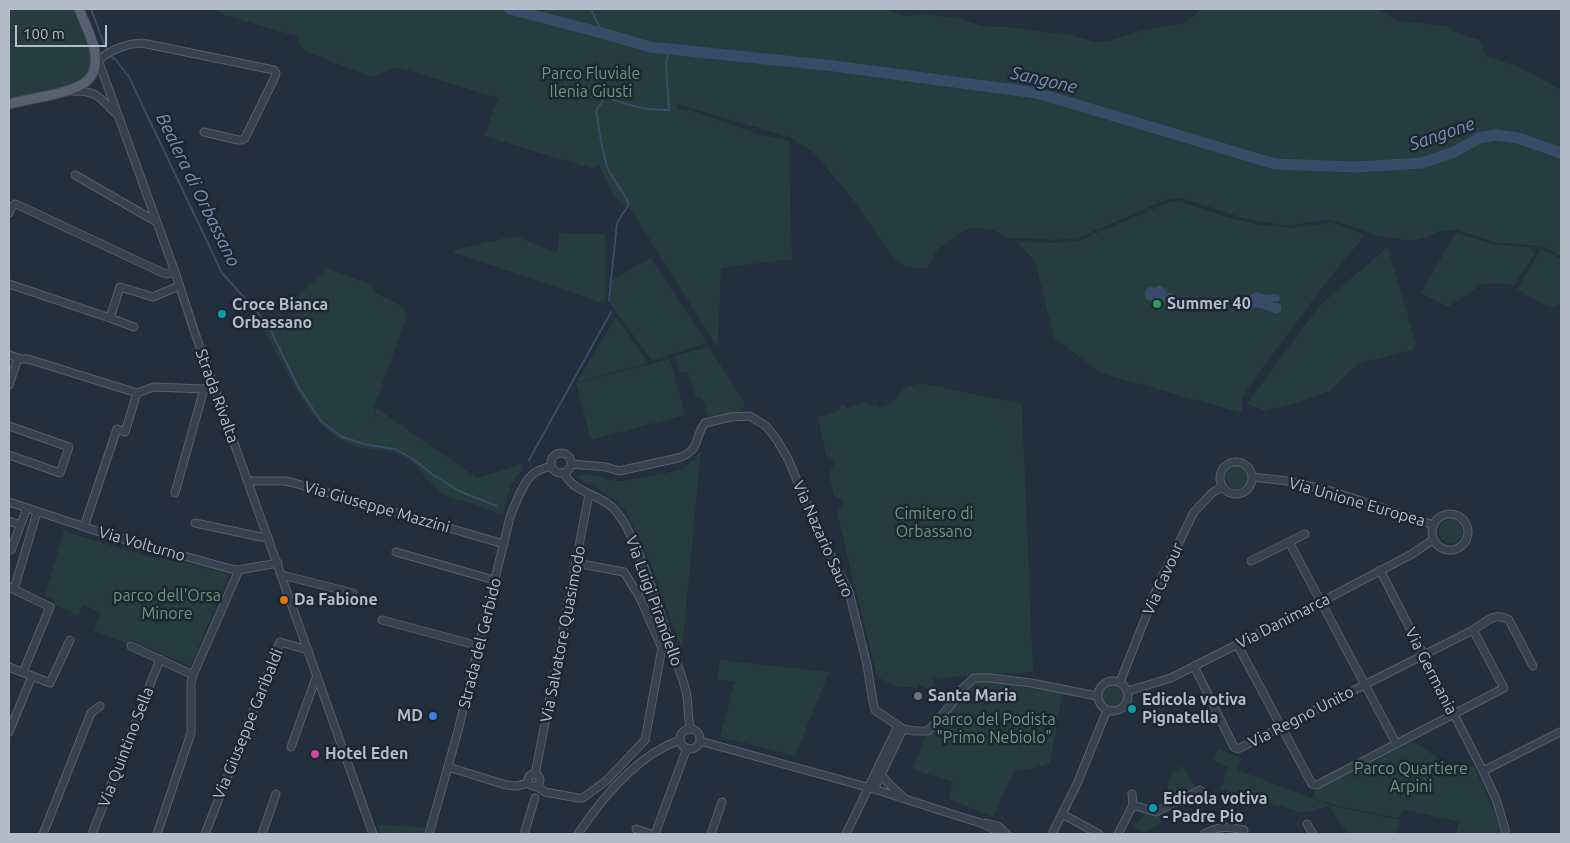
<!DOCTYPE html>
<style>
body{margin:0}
#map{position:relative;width:1570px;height:843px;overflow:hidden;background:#242f3e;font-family:Ubuntu,sans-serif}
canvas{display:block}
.frame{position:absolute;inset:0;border:10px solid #b4bcc9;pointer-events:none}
.scale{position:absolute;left:15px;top:25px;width:92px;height:22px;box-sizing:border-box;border:2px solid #b4bcc9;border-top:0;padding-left:6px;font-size:15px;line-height:18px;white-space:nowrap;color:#b4bcc9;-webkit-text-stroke:4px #1d2633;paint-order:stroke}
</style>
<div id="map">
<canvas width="1570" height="843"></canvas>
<div class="frame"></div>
<div class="scale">100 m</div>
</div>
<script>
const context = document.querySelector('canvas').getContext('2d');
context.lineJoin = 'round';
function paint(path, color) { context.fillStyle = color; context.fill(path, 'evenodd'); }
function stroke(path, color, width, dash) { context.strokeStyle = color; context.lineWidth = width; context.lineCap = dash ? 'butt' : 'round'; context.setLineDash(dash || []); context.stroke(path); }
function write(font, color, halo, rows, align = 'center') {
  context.font = font + ' Ubuntu,sans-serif'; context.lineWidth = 5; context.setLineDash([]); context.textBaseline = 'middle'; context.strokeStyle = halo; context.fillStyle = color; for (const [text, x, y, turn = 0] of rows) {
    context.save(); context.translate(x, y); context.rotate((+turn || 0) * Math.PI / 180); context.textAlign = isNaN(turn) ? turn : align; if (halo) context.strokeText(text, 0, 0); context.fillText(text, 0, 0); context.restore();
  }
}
paint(new Path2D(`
 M9,9H74L92,53V66L89,73L77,85L9,101Z
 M211,9H886L904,16L927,14L955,18L988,27H1009L1074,36L1095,42L1108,41L1141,31L1183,23L1190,19L1201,9H1378L1398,21L1447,26L1459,34L1480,40L1484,52L1488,57L1522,68L1561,90V255L1541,246L1496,242L1456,230L1437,232L1428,237L1417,240H1406L1375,235L1336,221L1324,220L1293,225L1276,224L1243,218L1182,198L1169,199L1163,201L1080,237L1069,239L1052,240L1021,238L1012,239L990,229L972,228L961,233L940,248L935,253L928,267L923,268L906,267L899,263L891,255L855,202L814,153L790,137L677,104V109L688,110L758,134L789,141L792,259L721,268L718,348L631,210L615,198L599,166L593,169L484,136L498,98L397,67L372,77L304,51L296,36L227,16Z
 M1170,202H1181L1227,217L1260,225L1293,228L1330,223L1346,228L1365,235L1328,280L1254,379L1242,398V413L1111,376L1098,371L1054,338L1036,265C1030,255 1025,249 1016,242L1052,243L1069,242L1081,240Z
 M559,233L605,234V304L453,252L455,250L515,236L558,253Z
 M1455,233L1496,245L1529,247L1534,251V255L1514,285L1495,283L1481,285L1448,307L1421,293Z
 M1388,247L1416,344L1413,350L1357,364L1330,391L1299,402L1265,411L1247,404L1321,304Z
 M1541,249L1561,259V304L1549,308L1517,289Z
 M651,258L707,343L652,360L610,304V281Z
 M327,268L371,285L376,293L400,305C405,309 406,312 406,318L374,408L375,418L373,422L376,417L375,413L376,409H378L477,478L523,464L522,471C509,481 507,499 503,515C491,510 479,506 467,502C461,500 453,500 448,497C430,486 420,465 402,456C390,450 381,451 368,449C337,445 316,422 301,397L310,395L300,396L264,330L300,311L294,300Z
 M616,317L648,363L577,382Z
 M709,347L744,402V407L741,411L709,418L702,397H696L688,372L680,373L675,356Z
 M670,359L685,415L591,440L576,383Z
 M920,383L1022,404L1033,672L934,678L933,689H928L919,685L917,689L912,687H899L877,677L837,513L844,501L834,496L829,474L835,462L826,455L818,417L838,411L842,404L848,408L865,402L872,406L876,404L878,407C890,406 897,401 902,389Z
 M701,451L682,650L649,559L625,510L615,500L603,492L576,477C588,470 604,479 617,481C623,482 674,472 681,469C689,466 696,456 701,451Z
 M1226 478a11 11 0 1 1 22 0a11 11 0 1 1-22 0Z
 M1439 531a12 12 0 1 1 24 0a12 12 0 1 1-24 0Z
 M64,531L159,560L161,556L229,574L191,666L131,640L128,644L94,631L101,613L83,604L78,615L54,605L57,600L45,596Z
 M720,660L829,672L795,756L738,741L720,737L735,681L717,680Z
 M988,681L1062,694L1050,763L1035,768L1014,771L993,817L949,799L953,782L926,774L913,768L925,736C943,728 962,686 976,682C979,681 984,682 988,681Z
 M1102 697a11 11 0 1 1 22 0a11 11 0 1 1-22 0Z
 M1411,742L1421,746L1443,762L1474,767C1480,781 1502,822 1499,834H1456L1459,822L1403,809L1399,818L1339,806L1312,798L1316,790L1328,785Z
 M1218,748L1242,759L1237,770L1329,805L1400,820L1396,834H1348L1329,806L1312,811L1301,812L1245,797L1221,789L1228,767L1213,760Z
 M1182,766L1196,787L1168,801C1168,782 1165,777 1182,766Z
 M1147,812L1159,816L1162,824L1143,832L1133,827Z
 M377,824L428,828L426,834H380Z`), '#263c3f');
paint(new Path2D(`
 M1159,285L1164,288L1167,293H1172L1177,296L1178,301L1173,307L1169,306C1166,305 1164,301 1161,299C1156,298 1152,302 1147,300L1145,293L1147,288L1152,287L1155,288Z
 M1256,292L1266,295L1273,294L1279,295L1280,300L1270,303H1277L1281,305V311L1277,314C1271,312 1266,309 1260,308C1253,307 1247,312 1239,310L1237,305L1238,300L1243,297H1247Z`), '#394c67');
stroke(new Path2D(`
 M91,9L106,49
 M591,9L602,33
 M109,54L116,60L129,77L222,273L267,323L299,388L321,421L342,437L368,445L395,449L413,459L432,474L459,491L497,506
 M609,300L617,223L629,204C624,193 616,183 610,173C602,158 599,127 596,110L606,97C627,105 647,111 669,110L666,65L669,49
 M529,460L611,312`), '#394c67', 2);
stroke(new Path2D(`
 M510,9L602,33L650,47L834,66L1037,93L1275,164L1356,167L1422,163L1454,152L1479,138L1496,135L1518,138L1561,153`), '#394c67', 11);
const minor = new Path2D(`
 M97,57L175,272L196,336L373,834
 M98,61C110,50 125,44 142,43L274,70L276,73L275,77L245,138L242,140H238L204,132
 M70,91C93,90 99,95 114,112
 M75,175L155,221
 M9,213L11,208L15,204L18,205L163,273L167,274L175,272
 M9,284L110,318
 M134,327L110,318L120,287L153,297L179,286
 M9,355L22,359H28L137,393L154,387L204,389L214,386
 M9,385L18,358
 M9,426L69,447L60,473L9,455
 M551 463a10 10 0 1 1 20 0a10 10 0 1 1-20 0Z
 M1220 478a16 16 0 1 1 32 0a16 16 0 1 1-32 0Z
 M571,464L606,467L619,471L678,458C702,450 693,439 705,423L731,417L750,416L766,426L777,440L788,459L819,532L849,592L867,665L873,702L875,710L903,729L915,731H928L950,706L963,688L974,678H990L1031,683L1097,696
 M564,473C574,493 597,493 613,508C619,514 624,522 628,530C645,564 656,600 668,637C674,655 681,673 686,691C689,703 687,719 691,729
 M1252,477L1288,481L1331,491L1434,525
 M248,481H285L294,483L504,544
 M175,493L204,389
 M9,502L112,536L231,569L239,570L278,563
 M1432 532a18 18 0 1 1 36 0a18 18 0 1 1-36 0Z
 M9,521L20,525
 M195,523L261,537H268
 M84,527L117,429L125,432L137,393
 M1289,542L1396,743
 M9,549L11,550L27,508
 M396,552L494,580
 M1251,561L1305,534
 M1380,570L1483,771L1496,799L1505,829V834
 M282,575L353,593
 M9,587L50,607L23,672
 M14,589L37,512
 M382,620L479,646
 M1237,644L1312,784L1317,785L1504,688L1473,630
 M131,646L193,675
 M1194,666L1234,747L1238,749L1473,630C1486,622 1495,611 1509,620L1533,666
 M9,667L50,683L70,640
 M1098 696a15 15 0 1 1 30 0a15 15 0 1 1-30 0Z
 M1120,682L1160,581L1194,512L1213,492L1223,487
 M1128,691L1171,678L1321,602L1412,554L1434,539
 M680 739a10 10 0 1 1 20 0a10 10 0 1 1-20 0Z
 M9,732L32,676
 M700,741L874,789L958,816L981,823L992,828L1000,834
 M291,747L317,675
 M448,767L506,785L516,786L529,783
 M1483,771L1560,732
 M881,774L887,782L904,798
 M528 780a6 6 0 1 1 12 0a6 6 0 1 1-12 0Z
 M535,775L589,494
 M536,786L545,792L578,798H583L606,781L645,740L662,648L639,596L624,572L576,563
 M874,789L903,729
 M1133,805L1156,812L1200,790
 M1062,814L1099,834
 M986,823L998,826L1007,834
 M1307,824L1313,834
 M636,829L651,834
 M43,834L91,713L100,706
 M92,834L160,659
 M157,834L191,733V683L193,675L239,570
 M205,834L280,642L308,650
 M262,834L276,794
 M429,834L458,731L510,517C515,505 524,478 536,472C540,469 546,468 551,466
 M524,834L535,798
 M578,834C602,798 637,755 680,740
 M655,834L687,748
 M711,834L722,802
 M846,834L898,726
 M1052,834L1077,784L1107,710
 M1118,834L1133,805L1132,794
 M1204,834C1220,826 1227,826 1244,830`);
const major = new Path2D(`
 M9,104C21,101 34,98 47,96C71,90 100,86 95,53C93,39 84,22 79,9`);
stroke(minor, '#565f6c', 9);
stroke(major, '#414a57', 11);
stroke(minor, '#38414e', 7);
stroke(major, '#56606e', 9);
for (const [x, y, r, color] of [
 [1157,304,5,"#2e9e5b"],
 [222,314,5,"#0f9aa8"],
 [284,600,5,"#e8710a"],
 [918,696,5,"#6b7280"],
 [1132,709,5,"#0f9aa8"],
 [433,716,5,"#3f7fe0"],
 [315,754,5,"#d1479c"],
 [1153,808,5,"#0f9aa8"]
]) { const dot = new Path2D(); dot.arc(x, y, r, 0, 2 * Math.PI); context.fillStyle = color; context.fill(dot); stroke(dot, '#1d2633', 2); }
write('16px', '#6b9a76', '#1d2633', [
 ["Parco Fluviale",591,74],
 ["Ilenia Giusti",591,92],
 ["Cimitero di",934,514],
 ["Orbassano",934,532],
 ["parco dell'Orsa",167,596],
 ["Minore",167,614],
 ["parco del Podista",994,720],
 ["\"Primo Nebiolo\"",994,738],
 ["Parco Quartiere",1411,769],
 ["Arpini",1411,787]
]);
write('bold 16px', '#b4bcc9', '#1d2633', [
 ["Summer 40",1167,304],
 ["Croce Bianca",232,305],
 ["Orbassano",232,323],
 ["Da Fabione",294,600],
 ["Santa Maria",928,696],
 ["Edicola votiva",1142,700],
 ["Pignatella",1142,718],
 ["MD",423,716,"right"],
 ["Hotel Eden",325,754],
 ["Edicola votiva",1163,799],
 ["- Padre Pio",1163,817]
], 'left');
write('16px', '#b4bcc9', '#1d2633', [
 ["Strada Rivalta",217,396,70],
 ["Via Unione Europea",1357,502,16],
 ["Via Giuseppe Mazzini",377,507,16],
 ["Via Nazario Sauro",823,539,66],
 ["Via Volturno",142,544,16],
 ["Via Cavour",1163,579,-66],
 ["Via Luigi Pirandello",654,601,70],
 ["Via Danimarca",1283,621,-27],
 ["Via Salvatore Quasimodo",563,634,-79],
 ["Strada del Gerbido",480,643,-76],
 ["Via Germania",1431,671,63],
 ["Via Regno Unito",1301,717,-27],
 ["Via Giuseppe Garibaldi",248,724,-68],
 ["Via Quintino Sella",126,747,-69]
]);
write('italic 18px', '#7c92b1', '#1d2633', [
 ["Sangone",1044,80,13],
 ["Sangone",1442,134,-19],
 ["Bealera di Orbassano",198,190,64]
]);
</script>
